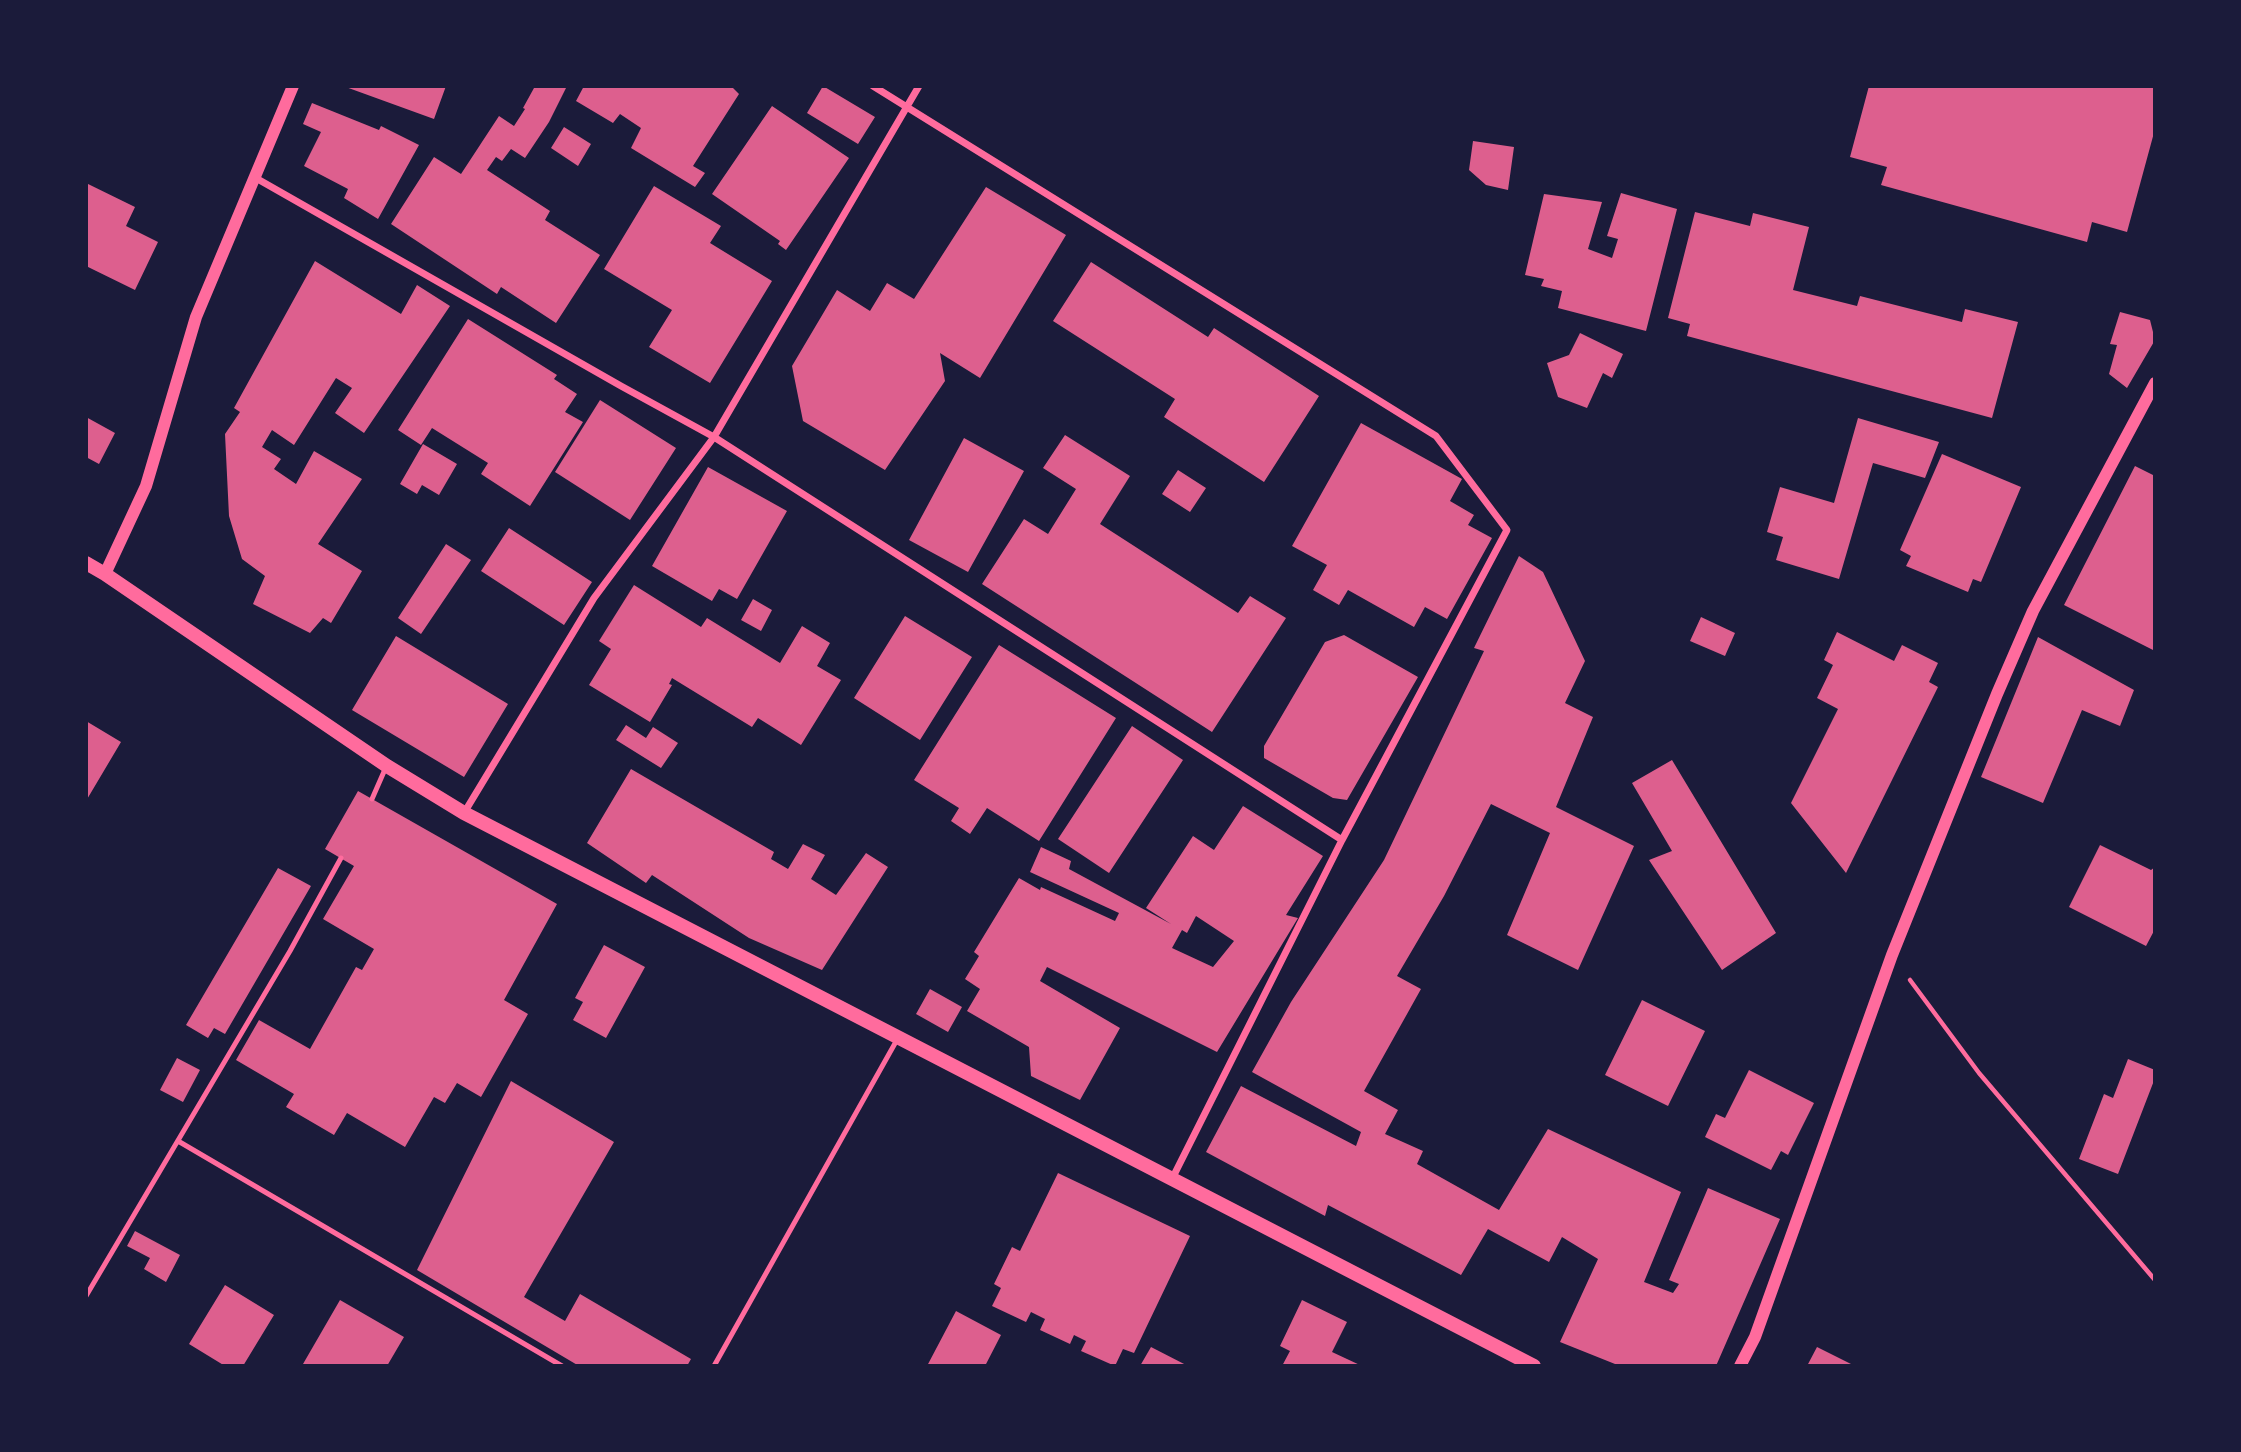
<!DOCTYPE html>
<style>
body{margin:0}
#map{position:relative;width:2241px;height:1452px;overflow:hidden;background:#1b1b3a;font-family:"Zilla Slab",serif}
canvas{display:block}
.frame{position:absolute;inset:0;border:88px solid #1b1b3a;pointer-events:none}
</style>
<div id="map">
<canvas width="2241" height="1452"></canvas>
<div class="frame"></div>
</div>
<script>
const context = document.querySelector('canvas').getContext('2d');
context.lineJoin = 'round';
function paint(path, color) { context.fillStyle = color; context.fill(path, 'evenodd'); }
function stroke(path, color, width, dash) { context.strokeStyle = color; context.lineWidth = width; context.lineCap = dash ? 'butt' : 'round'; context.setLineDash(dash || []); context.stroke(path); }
paint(new Path2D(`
 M343,86H446L434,119Z
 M529,86H567L549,122L525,158L511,149L502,161L496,157L487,170L550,211L545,220L600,255L556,323L501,287L497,294L391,224L434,157L461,174L499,116L514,126L525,109L523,108L534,88Z
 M584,86H731L739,94L693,166L705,173L695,187L631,148L641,128L620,114L613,123L576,101Z
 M823,86L875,117L858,144L807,113Z
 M1869,86H2155V129L2127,232L2092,222L2087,242L1881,185L1887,167L1850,157Z
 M312,103L379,130L381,126L419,145L378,219L344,198L348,189L304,166L321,132L303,124Z
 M772,106L849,158L786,250L778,244L780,241L712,194Z
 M564,127L591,144L578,166L551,148Z
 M1473,141L1514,147L1508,190L1486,185L1469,170Z
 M86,183L135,207L126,226L158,242L135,290L86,266Z
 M654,186L721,226L710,243L772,281L710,383L649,347L672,310L604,269Z
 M986,187L1066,235L980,378L940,353L945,381L885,470L803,421L792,366L837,290L870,311L887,283L914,299Z
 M1621,193L1677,209L1646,331L1558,308L1562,291L1541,286L1544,279L1525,275L1544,194L1602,202L1588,249L1612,258L1618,239L1607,236Z
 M1695,212L1750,226L1753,213L1809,227L1793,290L1857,306L1860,296L1962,322L1965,309L2018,322L1992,418L1687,336L1690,324L1668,318Z
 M315,261L401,314L417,285L450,306L364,433L335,413L352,388L336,378L294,445L272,430L262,447L281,459L274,469L296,484L314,451L362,479L318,544L362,571L331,623L323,618L310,633L253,604L265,576L242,559L229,516L225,434L240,412L234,408Z
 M1091,262L1208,337L1214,328L1319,396L1264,482L1164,417L1175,399L1053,321Z
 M2120,312L2150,320L2155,340L2127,388L2109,374L2117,345L2110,344Z
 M468,319L557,375L554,379L577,394L565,412L583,422L530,506L481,474L488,463L432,428L421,445L398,430Z
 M1580,333L1623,354L1612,378L1603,373L1587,408L1558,397L1547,363L1569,355Z
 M600,400L676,448L630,520L555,472Z
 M86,417L115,433L99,464L86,457Z
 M1858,418L1939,442L1925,478L1873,463L1839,579L1776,560L1783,537L1767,532L1780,487L1834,503Z
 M1361,423L1462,479L1450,501L1474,515L1468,525L1492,538L1447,619L1425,607L1414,627L1348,590L1339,605L1313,590L1327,565L1292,546Z
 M1065,435L1130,476L1100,524L1238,613L1250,596L1286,618L1212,732L982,584L1024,519L1048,534L1076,489L1043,468Z
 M964,438L1024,471L968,572L909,540Z
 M423,444L457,464L439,495L422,485L417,494L400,484Z
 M1942,454L2021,487L1981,582L1973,579L1968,592L1906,566L1911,556L1900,550Z
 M2135,466L2155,476V651L2064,605Z
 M708,467L787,511L737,599L719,589L712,601L652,566Z
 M1178,470L1206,488L1190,512L1162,494Z
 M509,528L592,582L564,625L481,571Z
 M446,544L471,560L421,634L398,618Z
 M1519,556L1543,572L1585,661L1565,703L1593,717L1556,807L1634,846L1578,970L1507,935L1550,833L1491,804L1444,896L1397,976L1421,989L1364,1091L1398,1110L1385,1134L1423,1151L1417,1164L1499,1210L1548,1129L1681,1192L1644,1282L1673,1293L1679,1284L1669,1280L1708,1188L1780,1219L1716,1366H1620L1560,1342L1598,1259L1562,1237L1549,1262L1488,1229L1461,1275L1328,1205L1325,1216L1206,1152L1241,1086L1356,1146L1361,1132L1252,1072L1291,1002L1384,860L1484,651L1474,648Z
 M634,585L701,627L707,618L780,663L802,626L830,643L817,666L841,680L801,745L758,718L752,727L672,678L669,684L672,685L650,722L589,685L611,649L599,641Z
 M753,599L772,610L761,631L741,620Z
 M905,616L972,657L920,740L854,698Z
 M1701,617L1735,633L1725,656L1690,641Z
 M1837,632L1894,661L1902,645L1938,663L1929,682L1938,687L1846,873L1791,803L1838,709L1817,698L1833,665L1824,660Z
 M1344,635L1418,677L1347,800L1333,798L1264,758V746L1325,642Z
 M396,636L508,704L464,777L352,710Z
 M2038,637L2134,690L2120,726L2082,710L2043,803L1981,777Z
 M999,645L1116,718L1039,841L987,808L970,834L951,821L959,808L914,780Z
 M86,721L121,742L86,801Z
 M626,725L646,738L653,727L678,743L661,768L616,740Z
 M1132,726L1183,760L1109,873L1058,839Z
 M1672,760L1776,933L1722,970L1649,860L1672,851L1632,783Z
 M631,769L774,852L771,859L788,869L803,844L825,855L811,879L836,895L866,853L888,867L822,970L749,938L652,875L646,883L587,843Z
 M358,791L557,904L504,1000L528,1014L481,1097L457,1083L445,1103L434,1097L405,1147L347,1113L334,1135L286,1107L294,1094L236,1060L259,1020L310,1049L356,967L362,970L374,949L323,919L354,866L325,849Z
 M1243,806L1323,856L1286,915L1298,918L1217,1052L1047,967L1040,981L1120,1028L1080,1100L1031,1076L1029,1047L967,1011L980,989L965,979L979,956L974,952L1019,878L1040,890L1041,887L1115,921L1119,913L1030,872L1041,847L1071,861L1069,869L1171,924L1146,908L1193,836L1214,850ZM1196,916L1234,941L1213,967L1172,948L1182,930L1187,933Z
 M2100,845L2151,870L2155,867V929L2146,946L2069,907Z
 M278,868L311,886L225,1034L214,1028L208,1038L186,1025Z
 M604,945L645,967L606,1038L573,1020L583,1002L575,998Z
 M930,989L962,1007L948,1032L916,1014Z
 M1642,1000L1705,1031L1668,1106L1605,1075Z
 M177,1058L200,1070L183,1102L160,1090Z
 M2128,1059L2155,1070V1078L2118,1174L2079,1159L2104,1094L2113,1098Z
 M1749,1070L1814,1103L1788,1155L1781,1151L1771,1170L1705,1137L1716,1114L1725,1118Z
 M511,1081L614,1142L524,1297L565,1321L580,1294L691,1359L687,1366H579L417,1270Z
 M1058,1173L1190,1236L1134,1353L1123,1349L1115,1366L1081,1351L1086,1341L1074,1335L1070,1344L1040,1330L1045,1319L1031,1312L1026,1322L992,1306L1001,1288L994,1284L1012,1247L1020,1251Z
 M135,1231L180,1255L166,1282L144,1269L150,1258L127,1246Z
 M225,1285L274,1315L243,1366H225L189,1344Z
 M340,1300L404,1337L387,1366H306L303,1364Z
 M1302,1300L1347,1322L1332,1352L1362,1366H1282L1290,1351L1280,1346Z
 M956,1311L1001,1335L985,1366H927Z
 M1151,1347L1188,1366H1140Z
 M1817,1347L1851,1364L1850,1366H1807Z`), '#dd5f8e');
stroke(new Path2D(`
 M1910,980L1979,1073L2155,1280`), '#ff6b9d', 4.5);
stroke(new Path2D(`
 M372,799L386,767
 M178,1141L562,1366
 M86,1296L290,951L341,858
 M714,1366L898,1038`), '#ff6b9d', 5);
stroke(new Path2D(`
 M873,86L1436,436L1507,530L1342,840L1172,1179
 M254,177L621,386L714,437L1342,840
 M464,813L594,598L714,437L919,86`), '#ff6b9d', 7);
stroke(new Path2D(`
 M105,574L146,486L196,317L293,86
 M1740,1366L1755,1337L1892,955L1997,694L2033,611L2155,383`), '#ff6b9d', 12);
stroke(new Path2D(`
 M86,563L105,574L387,766L464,813L1534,1366`), '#ff6b9d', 14);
</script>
